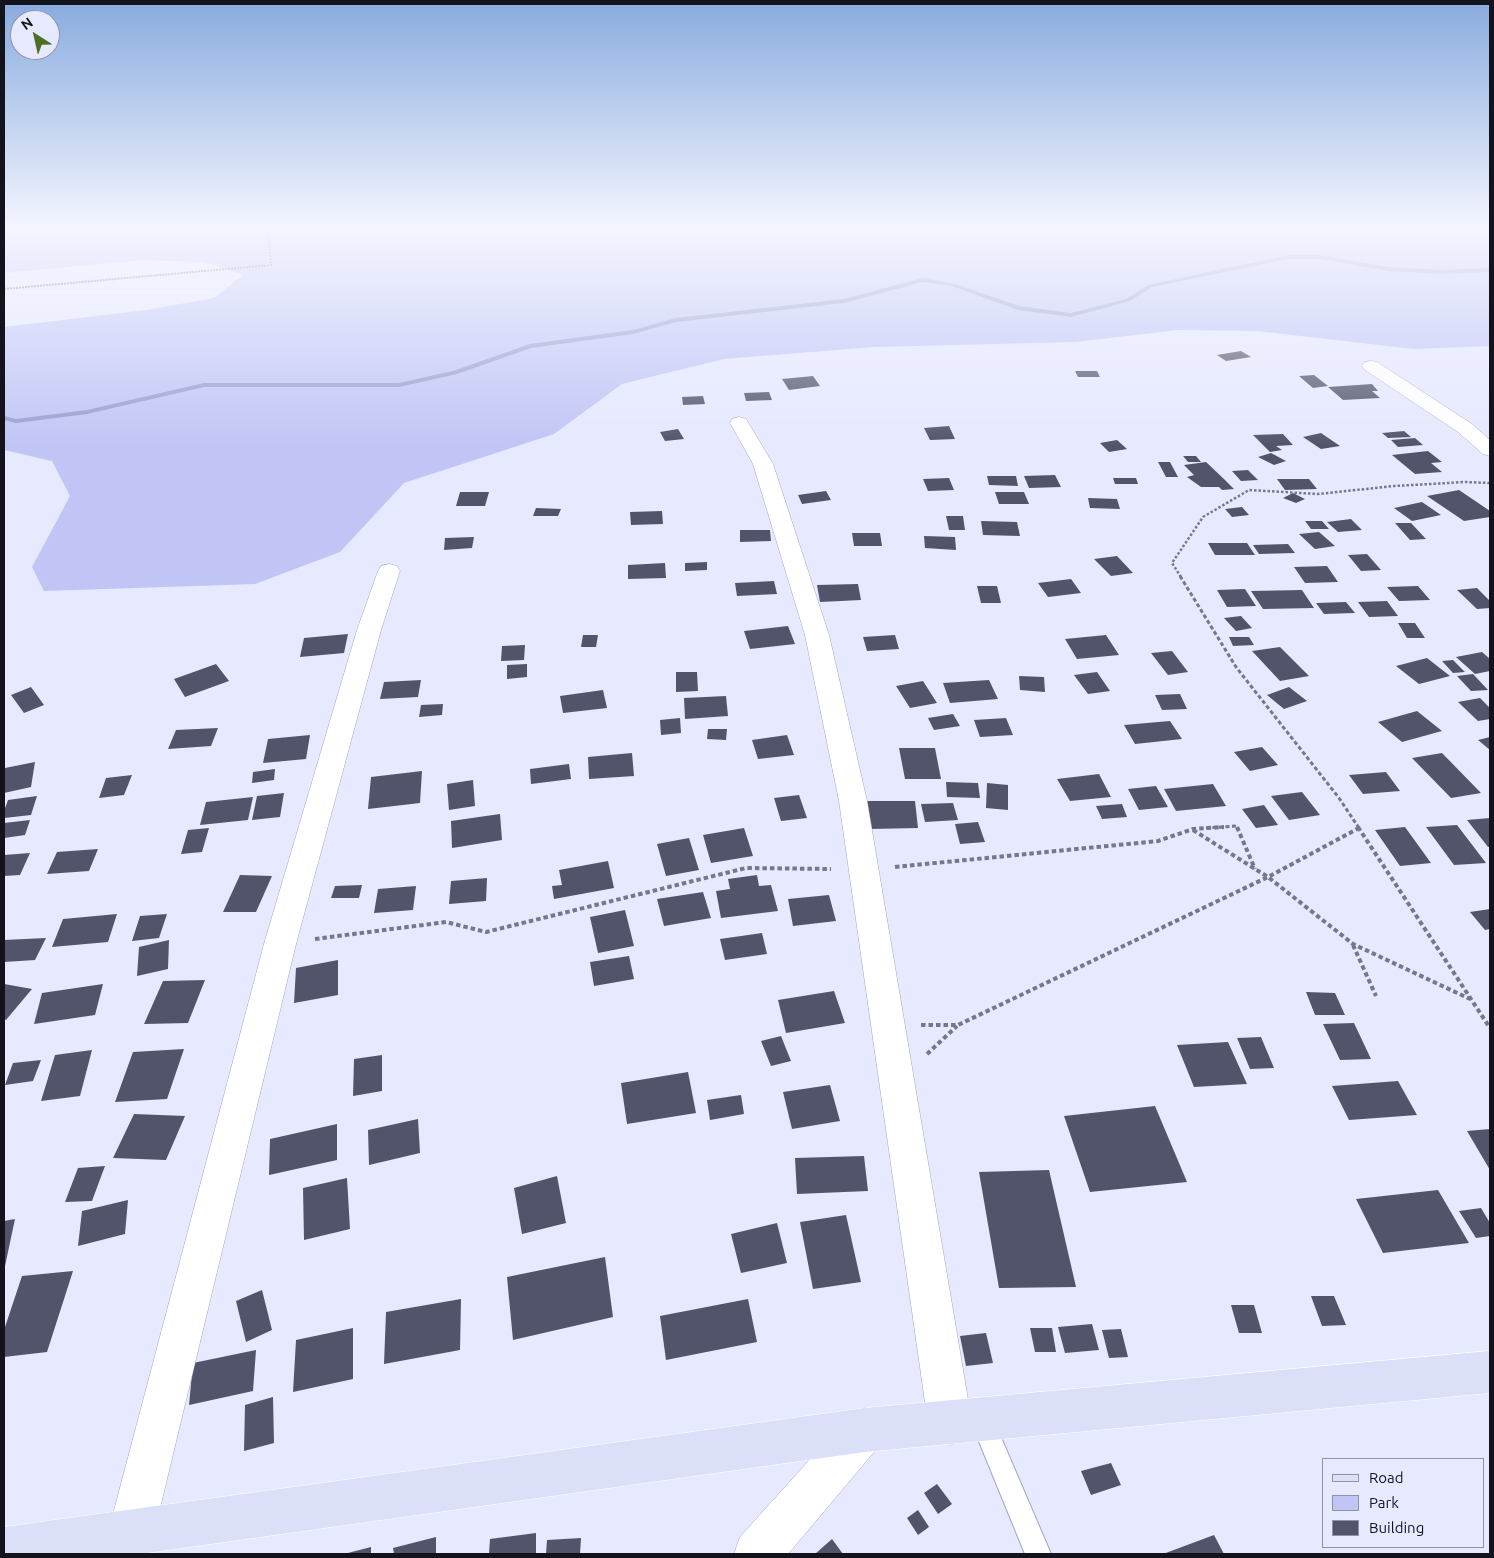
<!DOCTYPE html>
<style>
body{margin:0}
#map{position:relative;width:1494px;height:1558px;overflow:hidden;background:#e6e9ff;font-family:Ubuntu,sans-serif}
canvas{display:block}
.frame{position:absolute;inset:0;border:5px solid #12131c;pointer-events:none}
.legend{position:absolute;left:1322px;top:1458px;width:162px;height:90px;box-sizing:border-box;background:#e6e9ff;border:1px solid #9193a4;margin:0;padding:6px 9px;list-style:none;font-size:15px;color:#12131c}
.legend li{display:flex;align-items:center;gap:10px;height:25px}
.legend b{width:25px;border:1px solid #9193a4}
.north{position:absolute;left:10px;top:10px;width:50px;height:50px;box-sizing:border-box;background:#e6e9ff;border:1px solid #9193a4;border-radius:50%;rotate:325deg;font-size:14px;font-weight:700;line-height:20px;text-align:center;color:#12131c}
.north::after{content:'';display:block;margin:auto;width:18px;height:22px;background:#4d6e24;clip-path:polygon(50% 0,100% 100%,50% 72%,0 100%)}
</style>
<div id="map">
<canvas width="1494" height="1558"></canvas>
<div class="frame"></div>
<ul class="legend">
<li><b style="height:6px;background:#dcdff8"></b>Road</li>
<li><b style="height:14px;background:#c0c5f5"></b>Park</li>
<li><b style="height:14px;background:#52546b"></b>Building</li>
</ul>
<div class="north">N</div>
</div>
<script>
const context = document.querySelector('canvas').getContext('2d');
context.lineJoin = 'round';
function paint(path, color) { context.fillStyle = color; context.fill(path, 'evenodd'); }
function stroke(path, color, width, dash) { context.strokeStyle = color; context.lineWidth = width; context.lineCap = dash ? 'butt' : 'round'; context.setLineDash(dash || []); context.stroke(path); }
paint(new Path2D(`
 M4,227H1490V346L1414,349L1257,331L1178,330L1076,342L874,347L724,359L622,384L554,434L404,483L340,552L255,584L44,591L32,567L70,496L52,461L4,450V327L146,310L214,298L243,275L204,262L143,260L4,273Z`), '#c0c5f5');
paint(new Path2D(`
 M1288,255H1320L1389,267L1442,270L1490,268V272L1442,274L1389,271L1320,259H1288L1152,287L1130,301L1071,317L1018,310L952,286L923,282L844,303L676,322L633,334L531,348L457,374L399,387H204L87,414L16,423L4,420V416L16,419L87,410L204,383H399L453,371L530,344L633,330L676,318L844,299L923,278L955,284L1019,306L1071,313L1126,299L1148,285Z`), '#999dce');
paint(new Path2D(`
 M1241,351L1251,357L1226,361L1217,355Z
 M1075,371H1097L1100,377H1078Z
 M1314,375L1328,386L1313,388L1299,376Z
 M813,376L820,386L789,390L782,379Z
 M1372,384L1378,391H1372L1380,398L1343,400L1328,387Z
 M769,392L772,400L746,401L744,393Z
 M703,396L705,404L683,405L682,397Z
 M949,426L955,439L930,440L924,428Z
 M678,429L684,439L665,441L660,432Z
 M1404,431L1411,437L1388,438L1382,433Z
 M1321,433L1340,446L1321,449L1303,437Z
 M1283,434L1293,445L1276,446L1282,450L1270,452L1253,435Z
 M1415,438L1423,445L1398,447L1391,440Z
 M1117,440L1127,449L1109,452L1100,443Z
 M1428,451L1442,462L1431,463L1442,472L1415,474L1392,455Z
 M1271,453L1286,461L1274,465L1258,457Z
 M1183,456H1196L1201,462H1188Z
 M1158,462H1170L1178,477H1166Z
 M1206,462L1225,480L1234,489L1222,490L1219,487H1201L1187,477L1194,475L1184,465Z
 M1248,470L1258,480L1241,481L1232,471Z
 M1055,475L1061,487L1029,488L1024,476Z
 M987,476H1016L1018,486L989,485Z
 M949,478L954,490L928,491L923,479Z
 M1113,478H1136L1138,484H1115Z
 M1277,479H1309L1317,489L1285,490Z
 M1459,490L1490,511V517L1464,521L1427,496Z
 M826,491L831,500L802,504L798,495Z
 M460,492H489L485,506H456Z
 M995,492H1024L1029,504H999Z
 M1293,493L1305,499L1296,503L1283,498Z
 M1088,498L1117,499L1120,509L1090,508Z
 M1422,502L1441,515L1412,521L1394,508Z
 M1242,507L1249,515L1232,517L1225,509Z
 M536,508L561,509L558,516H533Z
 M662,511L663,524L631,525L630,512Z
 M946,516H963L965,530H949Z
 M1351,519L1362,530L1338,532L1327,522Z
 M981,521L1017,522L1020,536L983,535Z
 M1305,521H1322L1329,529H1311Z
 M1395,523H1411L1426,539L1410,540Z
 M740,530H770L771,541L740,542Z
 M1319,532L1335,546L1315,549L1299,534Z
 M852,533H880L882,546H854Z
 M924,536L955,537L956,550L925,548Z
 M474,537L472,548L444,550L445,538Z
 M1208,543H1247L1255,555H1215Z
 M1288,544L1295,553L1259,554L1253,545Z
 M1367,554L1381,570L1361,571L1348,555Z
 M1117,556L1133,573L1111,576L1094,559Z
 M707,562V570L685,571V563Z
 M665,563L666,578L628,579V565Z
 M1327,566L1338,582L1305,583L1294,567Z
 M1071,579L1081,593L1048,597L1038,583Z
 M774,581L777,594L737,596L735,583Z
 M858,584L861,600L820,602L817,585Z
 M977,586H997L1001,603H981Z
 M1418,586L1430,600L1399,601L1387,587Z
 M1477,588L1490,601V608L1477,609L1457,590Z
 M1245,589L1256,606L1227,607L1217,590Z
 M1302,590L1314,608L1263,609L1251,591Z
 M1387,601L1398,616L1369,617L1358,602Z
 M1346,602L1355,613L1324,614L1316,603Z
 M1241,616L1252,628L1236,631L1224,618Z
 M1398,623H1415L1425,638H1407Z
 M788,626L795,644L750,649L744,631Z
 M348,634L344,653L300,657L304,638Z
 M583,635H598L596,647H581Z
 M895,635L899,649L867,651L863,637Z
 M1106,635L1119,655L1077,659L1065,639Z
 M1229,637H1249L1254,645L1233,646Z
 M525,645L524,660L501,661L502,646Z
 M1280,647L1309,676L1280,681L1252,651Z
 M1172,651L1188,672L1168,675L1151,653Z
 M1482,652L1490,659V671L1475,674L1456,657Z
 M1427,658L1450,676L1419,684L1396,666Z
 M1453,660L1465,672L1453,673L1442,661Z
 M216,664L229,681L185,697L174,679Z
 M527,664V677L507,679V665Z
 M676,672H697L698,691L676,692Z
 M1097,672L1110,691L1088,694L1074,675Z
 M1473,674L1488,690L1471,691L1457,676Z
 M1019,676L1044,677L1045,692L1020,690Z
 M421,680L418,697L380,699L384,682Z
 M989,680L998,699L950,703L943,683Z
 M923,681L937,703L910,708L896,686Z
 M31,687L44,705L24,713L11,695Z
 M1289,687L1307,701L1284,709L1267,695Z
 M603,690L607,708L563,713L560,696Z
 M1180,694L1187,709L1162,710L1155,695Z
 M726,696L728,716L685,719L684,698Z
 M1480,698L1490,708V719L1478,721L1458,702Z
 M443,704L442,715L419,717L421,705Z
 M1417,711L1442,731L1402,742L1378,722Z
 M953,714L960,726L934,730L928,718Z
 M680,718L681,733L661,735L660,720Z
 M1006,718L1013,735L980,737L974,720Z
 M1170,721L1182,739L1135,744L1124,725Z
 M218,728L211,746L168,749L176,730Z
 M708,729H727L726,740L707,739Z
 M310,735L306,759L263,763L268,739Z
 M787,735L794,755L758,759L752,740Z
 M1490,737V750L1478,740Z
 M1262,747L1278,765L1250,771L1234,752Z
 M899,748H935L941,779H905Z
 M632,753L634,776L589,779L588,757Z
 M1442,753L1481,793L1451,798L1412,758Z
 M35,762L31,787L4,793L5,768Z
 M569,764L571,779L531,784L530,769Z
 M275,769L274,780L252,783L253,772Z
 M422,771L420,803L368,809L371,777Z
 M1386,772L1400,791L1363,794L1349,775Z
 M1099,774L1111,797L1070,801L1057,779Z
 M132,775L124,795L99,798L106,778Z
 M473,780L475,806L449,810L447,784Z
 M946,782L978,783L980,798L947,797Z
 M987,783L1008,785V810L986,808Z
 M1213,784L1226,806L1176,811L1164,789Z
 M1156,786L1168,807L1139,810L1128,789Z
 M1302,792L1320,815L1289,820L1271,796Z
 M284,793L280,817L252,820L257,796Z
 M799,795L807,818L781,821L774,798Z
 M37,796L31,815L4,818V811L8,800Z
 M253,797L248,820L200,825L206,802Z
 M867,801H915L918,828L870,829Z
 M953,803L958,820L925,822L921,804Z
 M1122,804L1127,817L1102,819L1096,806Z
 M1264,805L1278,825L1256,828L1242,809Z
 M500,814L502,840L452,848L451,821Z
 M1490,818V847H1488L1467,820Z
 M30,820L25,835L4,838V823Z
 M978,822L985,842L960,844L955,824Z
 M1457,825L1486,863L1454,865L1426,827Z
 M1405,827L1431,863L1400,866L1375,830Z
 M209,828L202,852L181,854L188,830Z
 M744,828L753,856L711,863L703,835Z
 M689,838L699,870L666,876L657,844Z
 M98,849L89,871L47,874L57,852Z
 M30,853L20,875L4,876V855Z
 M608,861L614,888L554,899L552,886L562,885L559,870Z
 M240,875L272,876L256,912H223Z
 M757,875L759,886L771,885L778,911L721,918L716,891L730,889L728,879Z
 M487,878L486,901L449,904L451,881Z
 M362,885L359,898H331L335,886Z
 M416,886L413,910L374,913L378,889Z
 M703,892L711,918L664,926L657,899Z
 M829,895L836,921L793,926L788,899Z
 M1490,909V929L1485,930L1470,912Z
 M625,910L634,946L598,953L590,917Z
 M117,914L108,942L52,947L63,919Z
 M167,914L159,938L132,941L140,916Z
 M762,933L767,954L725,960L720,939Z
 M46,938L35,960L4,962V940Z
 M169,940L168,969L137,976L139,947Z
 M629,956L634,979L594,986L590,962Z
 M338,960V995L294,1003L296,968Z
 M205,980L188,1023L144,1024L163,981Z
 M4,984L32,989L6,1020L4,1019Z
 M103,984L95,1015L34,1024L42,993Z
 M834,991L845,1023L786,1033L778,1000Z
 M1306,992L1335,993L1345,1015H1315Z
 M1354,1023L1371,1059L1340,1060L1323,1024Z
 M781,1036L791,1061L771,1066L761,1041Z
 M1261,1037L1274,1068L1250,1069L1237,1038Z
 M1228,1042L1247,1084L1194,1087L1177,1045Z
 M184,1049L167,1099L115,1102L133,1052Z
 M92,1050L80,1096L41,1101L55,1055Z
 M382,1055V1091L353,1096L354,1059Z
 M41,1060L33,1081L5,1085L13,1063Z
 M688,1072L696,1113L627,1124L621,1083Z
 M1398,1081L1417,1115L1349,1120L1332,1086Z
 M830,1085L840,1121L792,1129L783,1092Z
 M741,1095L744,1114L710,1120L707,1100Z
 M1155,1106L1187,1182L1090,1192L1064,1116Z
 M134,1114L185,1116L166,1160L113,1158Z
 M418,1119L420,1153L369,1165L368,1130Z
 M337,1124V1160L269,1175L270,1139Z
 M1490,1129V1170L1467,1131Z
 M864,1156L868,1191L797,1194L795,1158Z
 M105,1166L92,1201L65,1202L78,1168Z
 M1049,1170L1076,1287L999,1288L979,1172Z
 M557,1176L566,1223L522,1234L514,1188Z
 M347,1178L350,1229L304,1240L303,1188Z
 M1438,1190L1469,1243L1383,1253L1356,1199Z
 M128,1200L125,1234L78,1246L82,1211Z
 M1481,1208L1490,1223V1236L1476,1238L1459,1211Z
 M846,1215L861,1282L813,1289L800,1222Z
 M15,1219L5,1266H4V1221Z
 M777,1223L787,1263L741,1273L731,1234Z
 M605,1257L613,1317L513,1340L507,1277Z
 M73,1271L47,1352L4,1357V1330L22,1276Z
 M262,1290L272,1330L246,1342L236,1301Z
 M1311,1296H1334L1346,1325L1322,1326Z
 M461,1299L460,1350L384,1364L386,1312Z
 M748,1299L757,1342L666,1360L660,1316Z
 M1231,1305H1254L1262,1333H1239Z
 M1092,1324L1099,1350L1065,1353L1058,1327Z
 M353,1328V1379L293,1392L296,1340Z
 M1030,1328H1052L1056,1352H1035Z
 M1121,1329L1128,1357L1109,1358L1102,1330Z
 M986,1333L993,1363L966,1366L960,1336Z
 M256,1350L253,1391L189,1405L193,1363Z
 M273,1397L274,1443L244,1451L245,1405Z
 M1111,1463L1121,1485L1091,1495L1081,1471Z
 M937,1484L952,1504L938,1514L924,1493Z
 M918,1510L929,1527L918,1535L907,1518Z
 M536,1533V1554H489L490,1539Z
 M1214,1535L1224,1554H1163Z
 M436,1537V1554H394L393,1548Z
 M581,1538L580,1554H546L547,1540Z
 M832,1539L843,1554H815Z
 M371,1547V1554H344Z`), '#52546b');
const lane = new Path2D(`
 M983,1410L991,1414L1051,1554H1025L971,1422L975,1414Z`);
const street = new Path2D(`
 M1371,361L1377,362L1472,424L1490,440V456L1483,454L1458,432L1365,370L1362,366L1365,362Z
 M739,417L746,419L773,464L829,635L867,801L972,1423L965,1438L950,1445L935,1438L928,1423L839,801L805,635L753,464L730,423L732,419Z
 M389,564L397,566L400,571L381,630L296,944L154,1533L147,1549C134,1555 128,1555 115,1549L108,1533L264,944L357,630L378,571L381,566Z
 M865,1408L880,1415L887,1430L880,1445L788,1554H734L740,1537L850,1415Z`);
const primary = new Path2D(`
 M1490,1351V1393L865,1452L140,1554H4V1527L865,1408Z`);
stroke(lane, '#a3a6c0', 2);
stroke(street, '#a3a6c0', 1);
stroke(primary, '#fff', 1);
stroke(new Path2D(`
 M4,289L271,265L268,227`), '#767888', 2, [2, 1]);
stroke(new Path2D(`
 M1181,577L1172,563L1203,517L1249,490L1318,494L1394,486L1465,482L1490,483`), '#767888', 2.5, [2.5, 2]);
stroke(new Path2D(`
 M1180,576L1236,667L1339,798L1359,828
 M1206,828L1237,826L1238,828`), '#767888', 3, [4, 2.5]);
stroke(new Path2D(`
 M1237,827L1255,869
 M1358,827L1490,1028
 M1193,830L1268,877L1353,944L1470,999
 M895,867L1158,841L1193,829L1224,827
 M315,939L446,922L486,932L746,868L831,869
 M1353,945L1376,996
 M921,1025H958L1268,877L1359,828
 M927,1054L957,1026`), '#767888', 4, [4.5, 3]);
paint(lane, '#fff');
paint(street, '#fff');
paint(primary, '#dcdff8');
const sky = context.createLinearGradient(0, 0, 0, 446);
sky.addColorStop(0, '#88abde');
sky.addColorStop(0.51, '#f4f5ff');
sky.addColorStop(1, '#f4f5ff00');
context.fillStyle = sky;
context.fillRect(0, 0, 1494, 446);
</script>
